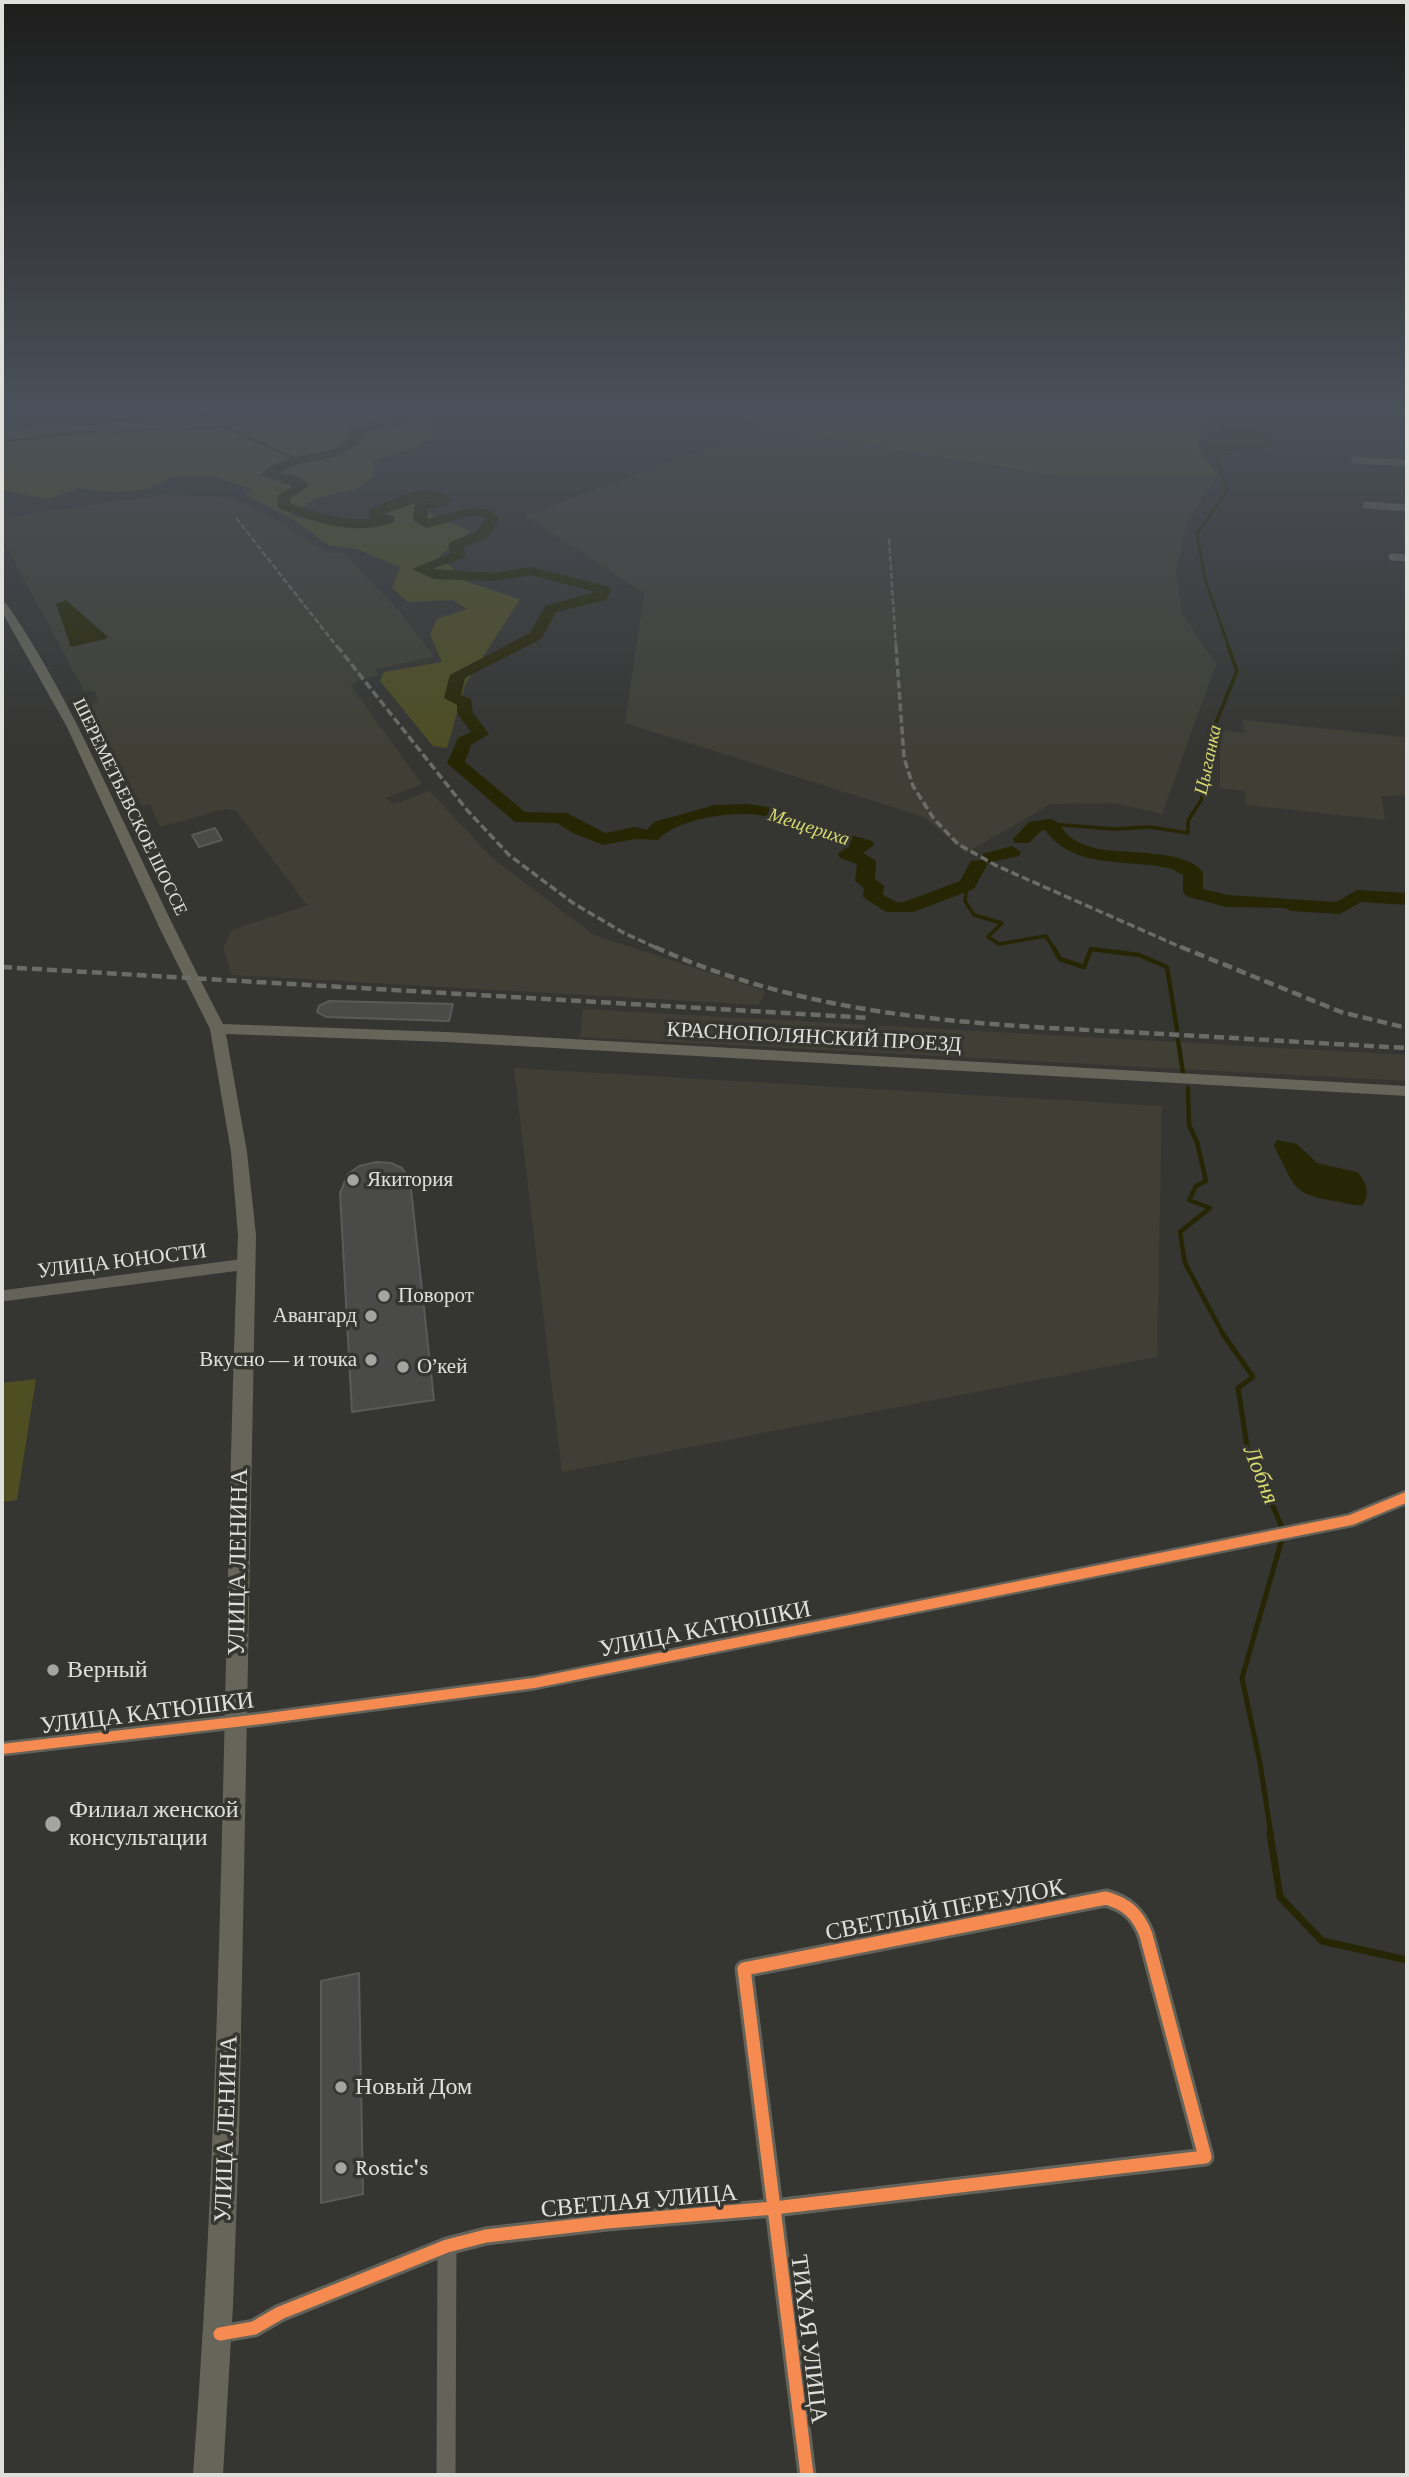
<!DOCTYPE html>
<meta charset="utf-8">
<style>
body{margin:0}
#map{position:relative;width:1409px;height:2477px;overflow:hidden;background:#353532;font-family:"Crimson Pro",serif}
canvas{display:block}
.frame{position:absolute;inset:0;border:4px solid #dfe0dc;pointer-events:none}
</style>
<div id="map">
<canvas width="1409" height="2477"></canvas>
<div class="frame"></div>
</div>
<script>
const context = document.querySelector('canvas').getContext('2d');
context.lineJoin = 'round';
function paint(path, color) { context.fillStyle = color; context.fill(path, 'evenodd'); }
function stroke(path, color, width, dash) { context.strokeStyle = color; context.lineWidth = width; context.lineCap = dash ? 'butt' : 'round'; context.setLineDash(dash || []); context.stroke(path); }
function write(font, color, halo, rows, align = 'center') {
  context.font = font + ' "Crimson Pro",serif'; context.lineWidth = 7; context.setLineDash([]); context.textBaseline = 'middle'; context.strokeStyle = halo; context.fillStyle = color; for (const [text, x, y, turn = 0] of rows) {
    context.save(); context.translate(x, y); context.rotate((+turn || 0) * Math.PI / 180); context.textAlign = isNaN(turn) ? turn : align; if (halo) context.strokeText(text, 0, 0); context.fillText(text, 0, 0); context.restore();
  }
}
paint(new Path2D(`
 M760,428L1061,476H1218L1187,522L1176,572L1182,613L1216,664L1162,814L1115,803L1051,804L966,853L924,817L625,723L644,593L525,516Z
 M161,495L232,497L263,512L328,553H344L402,614L434,657L375,669L378,675L356,681L351,686L422,784L386,798L394,804L430,791L492,858L594,935L765,991L759,1005L232,975L223,948L231,930L307,905L236,811L226,809L160,827L150,804L141,806L91,706L98,702L95,692L84,691L2,538V518Z
 M1243,720L1404,737L1407,749V795L1381,796L1385,820L1246,805L1245,791L1220,788V730L1244,733Z
 M583,1009L1407,1055V1081L580,1037Z
 M514,1068L1162,1106L1157,1357L562,1472Z`), '#3f3f35');
paint(new Path2D(`
 M225,414H433L437,417L430,425L436,436L412,449L373,460L374,476L359,488L317,498L288,516L359,528L411,501L418,504L434,517L471,531L439,556L467,582L520,599L465,685L447,748L433,746L380,681L384,672L442,662L430,634L437,619L467,609L453,600L408,602L392,588L400,567L357,549L329,545L287,516L246,495L252,489L216,477H170L155,486L142,490L116,492L79,488L47,499L2,490V432Z
 M737,414H1203L1198,450L1218,476H1061L760,428Z
 M36,1379L17,1500L2,1502V1383Z`), '#4e4e22');
paint(new Path2D(`
 M1207,414H1244L1241,417L1264,435L1269,446L1264,449L1206,452L1202,448L1203,444L1218,437L1221,428Z
 M66,600L108,637L106,639L71,647L56,604Z
 M1277,1140L1297,1144L1317,1163L1357,1172C1366,1181 1370,1193 1363,1205C1353,1206 1346,1203 1336,1201C1290,1195 1294,1183 1274,1146Z`), '#262604');
stroke(new Path2D(`
 M2,442L74,433L225,427L296,459
 M1213,447L1227,491L1197,534L1205,579L1229,648`), '#262604', 2.5);
stroke(new Path2D(`
 M1050,824L1115,829L1150,827L1188,833V821L1201,800L1211,766L1215,725L1237,671L1228,646
 M967,885L965,901L974,915L1002,923L988,937L999,944L1046,936L1054,949`), '#262604', 3.5);
stroke(new Path2D(`
 M1053,947L1060,959L1084,967L1091,949L1139,955L1167,967L1177,1030
 M1178,1040L1183,1073
 M1188,1088L1189,1125L1197,1142L1206,1181L1196,1186L1189,1200L1210,1208L1180,1232L1185,1263L1224,1336`), '#262604', 4.5);
stroke(new Path2D(`
 M1223,1334L1253,1377L1238,1388L1247,1446L1284,1532L1242,1678L1260,1763L1271,1835`), '#262604', 5);
stroke(new Path2D(`
 M1270,1833L1280,1897L1322,1941L1407,1960`), '#262604', 7);
paint(new Path2D(`
 M405,414H420L408,422L361,434L360,443C333,465 307,455 279,473L298,476L309,486L290,498V503C317,513 341,520 369,519L370,509C393,500 429,479 452,498L444,506L427,509L428,519L470,508L492,510L499,519L487,538L463,547L466,555L464,558L432,569L494,573L531,567L609,587L611,590L606,600L556,612L541,639L465,678L461,695L471,699L473,713L489,734L471,745L465,762L525,812L567,813L605,833L635,827L647,830L654,822L715,805L747,804L782,809L806,823L872,841L874,845L863,853L876,861L875,879L884,886L883,895L897,902H904L960,881L971,861L982,860L983,854L1012,846L1021,852L1019,856L986,863L987,865L974,889L913,912H886L863,897L864,888L855,881L857,864L840,858L838,854L848,846C831,841 812,838 795,831C787,828 780,821 771,818C743,808 677,818 658,840L635,839L603,845L573,833L557,823L515,822L447,763L458,738L471,732L457,713V705L444,698L450,675L530,633L545,606L596,592L531,575L494,581L434,579L412,569L451,553L448,545L450,542L477,532L485,519L483,517L470,516L426,528L413,520L415,503L435,499H428L382,514L394,516V522C354,537 316,522 278,508L277,496L293,486L260,475C286,449 323,461 349,439L350,429Z
 M1050,819C1060,821 1062,830 1069,836C1077,843 1089,847 1099,849C1126,854 1185,849 1203,872V889L1227,895L1336,902L1357,890L1407,893V905L1361,902L1340,914L1292,911L1284,908L1226,907L1186,896L1183,892V875L1172,869C1129,858 1075,871 1045,830L1041,831L1029,843H1015L1013,839L1029,822Z`), '#262604');
const building = new Path2D(`
 M215,828L222,840L199,847L192,835Z
 M329,1001L453,1004L449,1021L326,1017L317,1012L319,1006Z
 M377,1162L391,1163L402,1168L410,1180L434,1400L352,1412L340,1193L348,1174L359,1166Z
 M359,1973L363,2194L321,2203V1981Z`);
paint(building, '#4a4a49');
stroke(building, '#5b5a59', 2);
stroke(new Path2D(`
 M1355,460L1407,463
 M1366,505L1407,508
 M1392,557L1407,558`), '#63635a', 7);
stroke(new Path2D(`
 M2,1296L247,1264`), '#63635a', 11);
stroke(new Path2D(`
 M2,1749L261,1719L534,1683L1351,1520L1407,1497`), '#63635a', 15);
stroke(new Path2D(`
 M1106,1898C1127,1904 1138,1914 1146,1935L1205,2157L774,2208L744,1969Z
 M774,2208L807,2475
 M220,2334L254,2328L280,2313L447,2246L486,2236L607,2222L774,2208
 M446,2475L447,2246`), '#63635a', 19);
paint(new Path2D(`
 M2,602L6,603C55,674 92,754 129,833C159,897 190,961 223,1024L447,1032L1407,1086V1096L447,1042L226,1034L247,1152L256,1235L239,2138L233,2306L223,2475H193C225,2063 222,1648 238,1235L231,1152L210,1029L160,929L67,727L2,612Z`), '#656559');
stroke(new Path2D(`
 M236,518L338,648
 M889,539L896,648`), '#6c6c66', 2.5, [6, 2.5]);
stroke(new Path2D(`
 M337,646L467,810L509,855L573,903L624,933L659,949
 M896,646L904,758L913,786L934,819L958,844L997,866L1185,949`), '#6c6c66', 3.5, [8, 3.5]);
stroke(new Path2D(`
 M655,947C807,1016 963,1024 1127,1032C1220,1037 1314,1043 1407,1048
 M1181,947L1341,1012L1407,1028
 M2,967L870,1018`), '#6c6c66', 4.5, [10, 5]);
stroke(new Path2D(`
 M2,1749L261,1719L534,1683L1351,1520L1407,1497`), '#f68b52', 10);
stroke(new Path2D(`
 M1106,1898C1127,1904 1138,1914 1146,1935L1205,2157L774,2208L744,1969Z
 M774,2208L807,2475
 M220,2334L254,2328L280,2313L447,2246L486,2236L607,2222L774,2208`), '#f68b52', 13);
const sky = context.createLinearGradient(0, 0, 0, 760);
sky.addColorStop(0, '#1d1d1c');
sky.addColorStop(0.54, '#4b515a');
sky.addColorStop(1, '#4b515a00');
context.fillStyle = sky;
context.fillRect(0, 0, 1409, 760);
for (const [x, y, r, color] of [
 [353,1180,7,"#a4a4a0"],
 [384,1296,7,"#a4a4a0"],
 [371,1316,7,"#a4a4a0"],
 [371,1360,7,"#a4a4a0"],
 [403,1367,7,"#a4a4a0"],
 [53,1670,7,"#a4a4a0"],
 [53,1824,9,"#a4a4a0"],
 [341,2087,7,"#a4a4a0"],
 [341,2168,7,"#a4a4a0"]
]) { const dot = new Path2D(); dot.arc(x, y, r, 0, 2 * Math.PI); context.fillStyle = color; context.fill(dot); stroke(dot, '#363631', 2.5); }
write('18px', '#dfe0dc', '#363631', [
 ["ШЕРЕМЕТЬЕВСКОЕ ШОССЕ",130,807,64]
]);
write('italic 19px', '#d7d971', '#363631', [
 ["Цыганка",1208,760,-78],
 ["Мещериха",809,827,18]
]);
write('21px', '#dfe0dc', '#363631', [
 ["КРАСНОПОЛЯНСКИЙ ПРОЕЗД",814,1037,3],
 ["УЛИЦА ЮНОСТИ",122,1261,-7]
]);
write('21px', '#dfe0dc', '#363631', [
 ["Якитория",367,1180],
 ["Поворот",398,1296],
 ["Авангард",357,1316,"right"],
 ["Вкусно — и точка",357,1360,"right"],
 ["О’кей",417,1367]
], 'left');
write('italic 23px', '#d7d971', '#363631', [
 ["Лобня",1261,1475,68]
]);
write('24px', '#dfe0dc', '#363631', [
 ["УЛИЦА ЛЕНИНА",238,1562,-89],
 ["УЛИЦА КАТЮШКИ",705,1629,-11],
 ["УЛИЦА КАТЮШКИ",147,1713,-7],
 ["СВЕТЛЫЙ ПЕРЕУЛОК",945,1910,-11],
 ["УЛИЦА ЛЕНИНА",226,2129,-88],
 ["СВЕТЛАЯ УЛИЦА",639,2201,-5],
 ["ТИХАЯ УЛИЦА",809,2339,83]
]);
write('24px', '#dfe0dc', '#363631', [
 ["Верный",67,1670],
 ["Филиал женской",69,1810],
 ["консультации",69,1838],
 ["Новый Дом",355,2087],
 ["Rostic's",355,2168]
], 'left');
</script>
